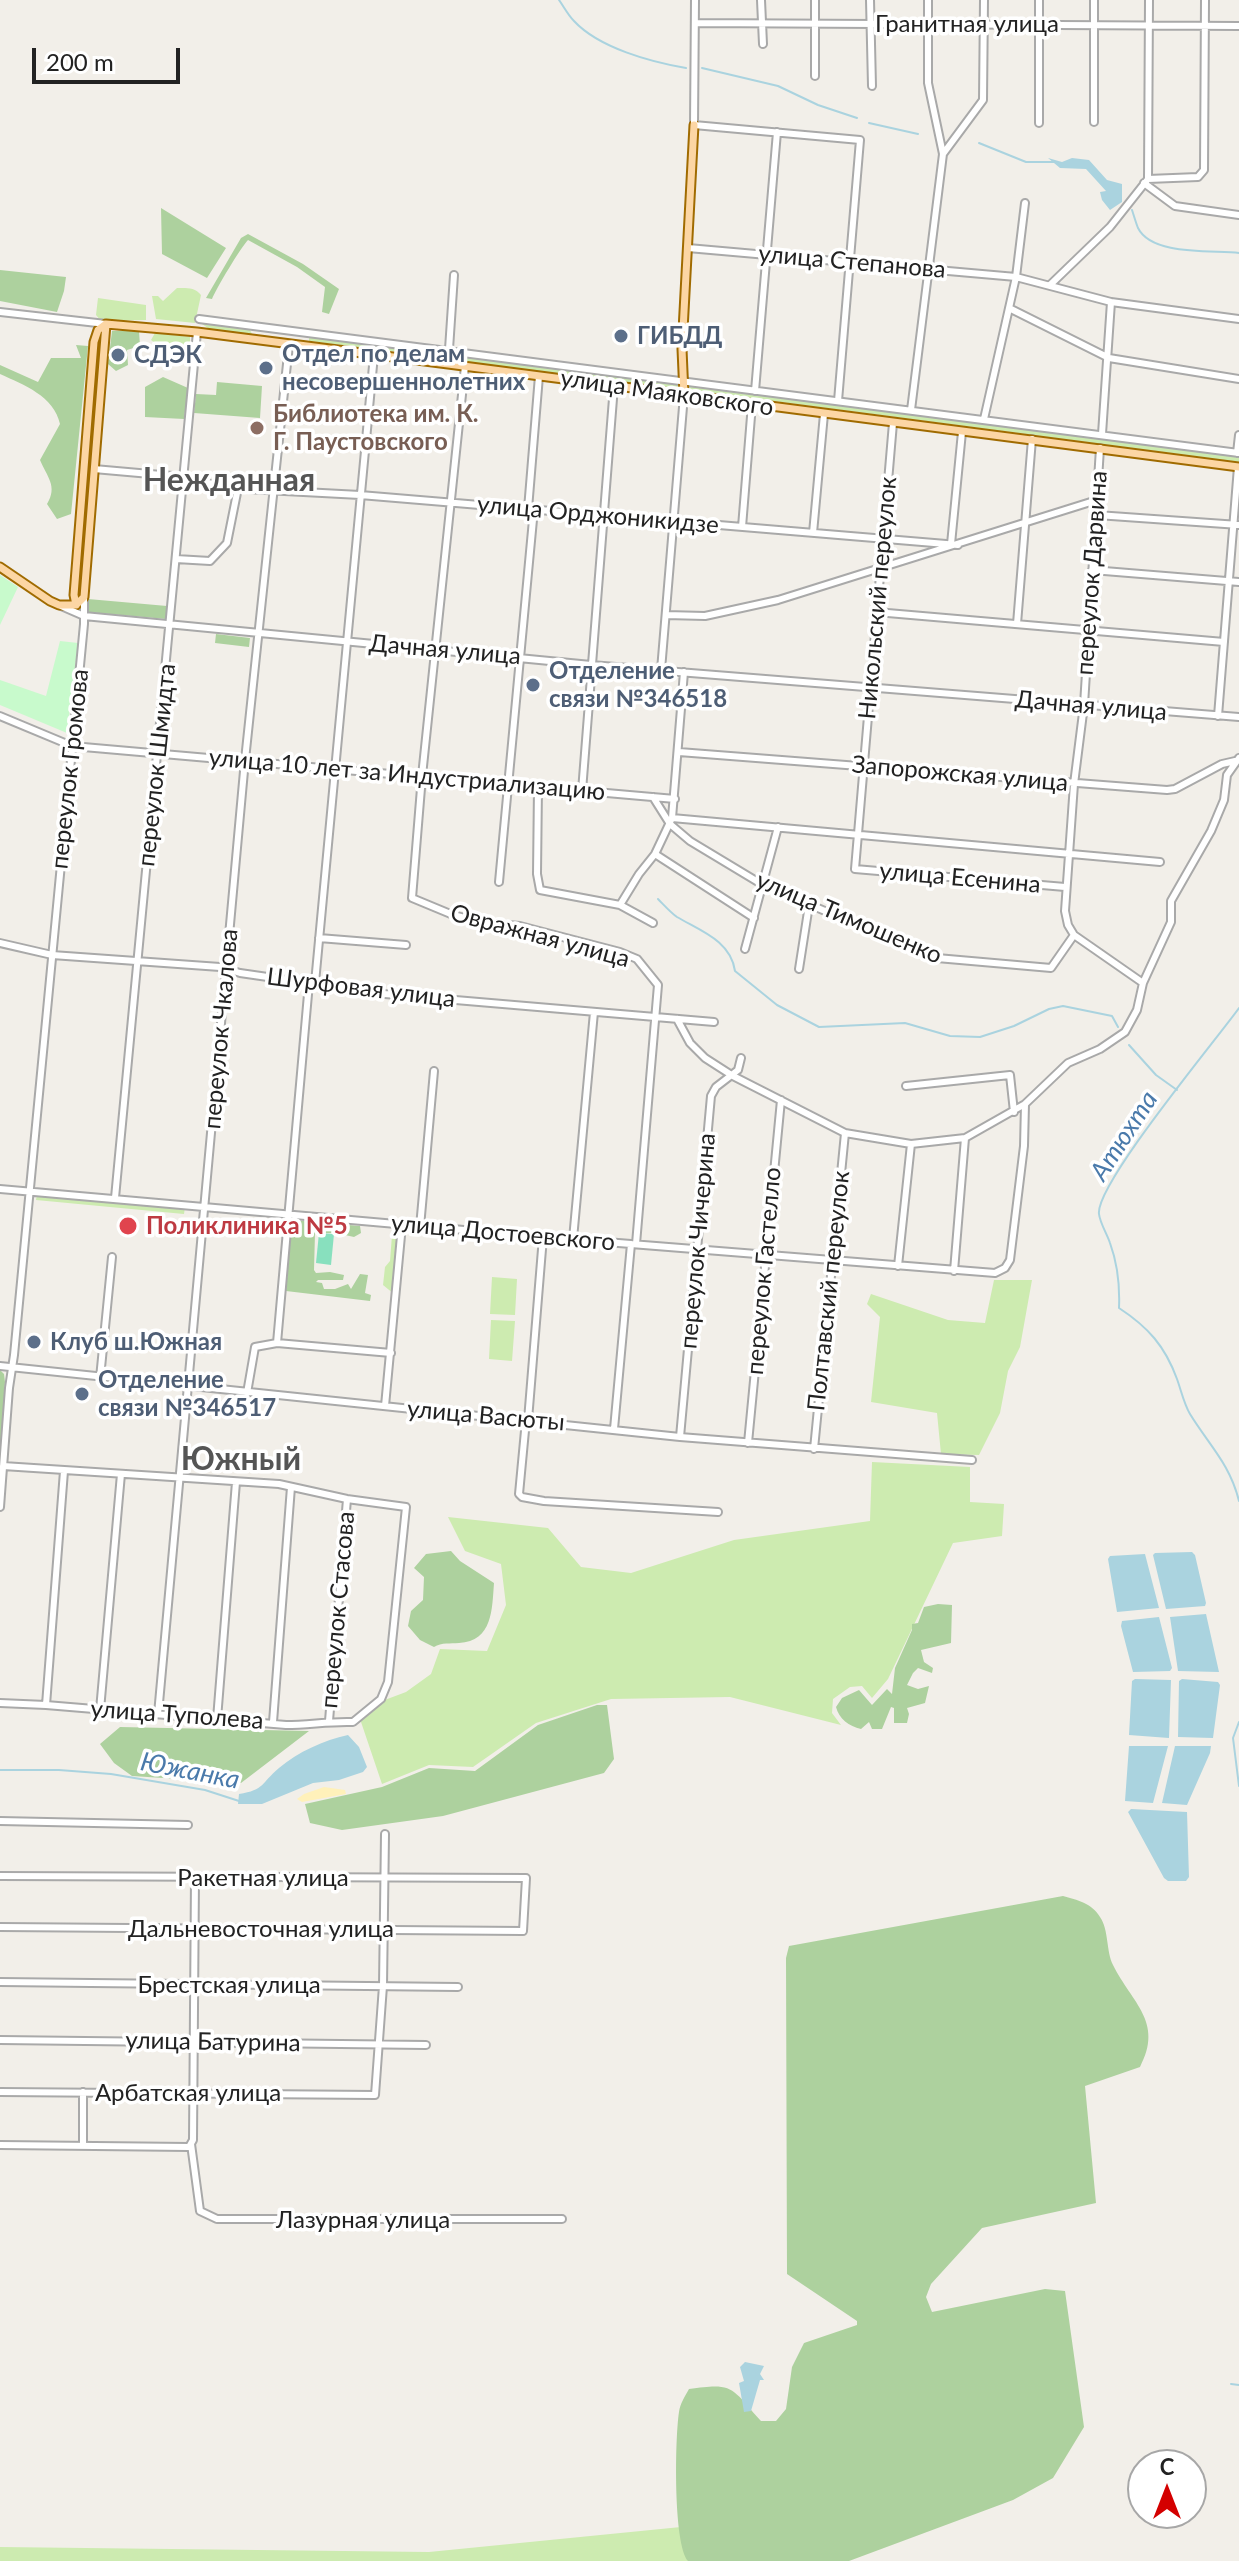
<!DOCTYPE html>
<meta charset="utf-8">
<style>
body{margin:0}
#map{position:relative;width:1239px;height:2561px;overflow:hidden;background:#f2efe9;font-family:Lato,sans-serif}
canvas{display:block}
.north{position:absolute;left:1127px;top:2449px;width:80px;height:80px;box-sizing:border-box;background:#fff;border:2px solid #a7a7a7;border-radius:50%;rotate:0deg;font-size:22px;font-weight:700;line-height:32px;text-align:center;color:#222}
.north::after{content:'';display:block;margin:auto;width:28px;height:36px;background:#d40000;clip-path:polygon(50% 0,100% 100%,50% 72%,0 100%)}
.scale{position:absolute;left:32px;top:48px;width:148px;height:36px;box-sizing:border-box;border:4px solid #222;border-top:0;padding-left:10px;font-size:24px;line-height:28px;white-space:nowrap;color:#222;-webkit-text-stroke:6px #fff;paint-order:stroke}
</style>
<div id="map">
<canvas width="1239" height="2561"></canvas>
<div class="north">С</div>
<div class="scale">200 m</div>
</div>
<script>
const context = document.querySelector('canvas').getContext('2d');
context.lineJoin = 'round';
function paint(path, color) { context.fillStyle = color; context.fill(path, 'evenodd'); }
function stroke(path, color, width, dash) { context.strokeStyle = color; context.lineWidth = width; context.lineCap = dash ? 'butt' : 'round'; context.setLineDash(dash || []); context.stroke(path); }
function write(font, color, halo, rows, align = 'center') {
  context.font = font + ' Lato,sans-serif'; context.lineWidth = 7; context.setLineDash([]); context.textBaseline = 'middle'; context.strokeStyle = halo; context.fillStyle = color; for (const [text, x, y, turn = 0] of rows) {
    context.save(); context.translate(x, y); context.rotate((+turn || 0) * Math.PI / 180); context.textAlign = isNaN(turn) ? turn : align; if (halo) context.strokeText(text, 0, 0); context.fillText(text, 0, 0); context.restore();
  }
}
paint(new Path2D(`
 M177,288C186,288 195,287 201,295L195,323L156,319L152,296H158L163,301Z
 M98,298L146,305V320L101,321L96,315Z
 M207,323L250,330L253,336L211,330L202,324Z
 M155,333L190,337V342L183,349L159,346L151,340Z
 M309,336L441,354V357L309,341Z
 M98,339H103L82,594H78Z
 M455,356L678,385L677,389L454,360Z
 M690,385L1190,449L1239,456V462L689,390Z
 M37,1194L185,1207L184,1214L36,1200Z
 M392,1235H399L394,1294L383,1285L385,1267L390,1261Z
 M492,1277L517,1279L515,1315L490,1314Z
 M994,1280H1032L1020,1347L1008,1371L1000,1413L979,1455L941,1454L937,1413L871,1402L880,1317L867,1304L871,1294L948,1320L985,1323Z
 M491,1320L515,1321L512,1361L489,1359Z
 M872,1462L970,1467V1502L1004,1504L1002,1536L953,1543L888,1679L872,1698L862,1686L850,1687L833,1699L832,1713L841,1725L730,1697L611,1699L536,1723L473,1767L429,1765L382,1784L360,1719L382,1701L406,1692L431,1674L440,1649L487,1651L506,1605L501,1564L465,1551L448,1517L548,1528L581,1567L631,1573L734,1540L870,1521Z
 M691,2526L692,2561H0V2547L429,2552Z`), '#cdebb0');
paint(new Path2D(`
 M161,208L226,248L207,278L162,254Z
 M248,234L303,264L339,289L329,314L322,312L325,287L297,267L248,240C241,247 216,289 212,299L206,298L241,238Z
 M0,270L66,277L64,291L57,312L0,301Z
 M112,331H139L140,346L127,350L128,365L116,371L108,364Z
 M76,345L88,346L71,514L57,519L47,504C58,486 47,477 40,460L60,424C54,396 24,385 0,374V365L38,382L51,358H81Z
 M163,377L188,388L184,419L145,417V387Z
 M217,382L262,386L260,418L194,413L196,394L216,395Z
 M88,599L167,606L166,619L87,612Z
 M216,634L250,638L249,647L215,643Z
 M292,1220L360,1226L361,1233L354,1237L336,1233H315L314,1270L316,1273L330,1272L344,1275L343,1280H318L316,1282L322,1283L324,1289H335L348,1284L351,1289L360,1274L368,1275L365,1293L371,1295L370,1301L286,1291Z
 M0,1370L4,1374L5,1382L0,1459Z
 M451,1551L460,1561L494,1583C492,1609 493,1641 459,1643C450,1644 442,1642 434,1647L420,1640L408,1626L411,1611L423,1600L424,1577L414,1568L426,1554Z
 M938,1604L952,1605L951,1643L921,1650L924,1662L933,1668L932,1673L918,1668L913,1673L907,1685L918,1689L929,1686L925,1703L907,1708L909,1714L907,1723H894V1708L891,1707L882,1729H872L869,1722L861,1729C849,1726 839,1719 836,1707L842,1698L859,1690L872,1705L887,1689L892,1694L895,1668L912,1630V1624L918,1623L924,1607Z
 M597,1705H607L614,1759L604,1773L443,1816L342,1830L310,1823L305,1804L382,1787L429,1768L475,1771L538,1725Z
 M120,1727L309,1731L241,1783L132,1776L114,1763L100,1744Z
 M1063,1896C1077,1900 1092,1903 1100,1917C1109,1930 1106,1951 1113,1965C1132,2003 1164,2022 1140,2067L1085,2086L1096,2203L982,2228L931,2284L926,2297L932,2312L1045,2289L1065,2291L1084,2427L1053,2478L1013,2500L849,2561H688C673,2544 675,2437 679,2412C680,2404 685,2396 689,2389C735,2382 731,2388 761,2421H776L786,2409L792,2367L804,2343L857,2325V2321L787,2274L786,1958L789,1946Z`), '#add19e');
paint(new Path2D(`
 M324,1787L345,1790L346,1794L302,1802L297,1799L304,1794Z`), '#fff1ba');
paint(new Path2D(`
 M0,575L18,587L0,625Z
 M60,641L78,643L67,733L0,705V680L46,696Z`), '#c8facc');
paint(new Path2D(`
 M319,1233L334,1234L331,1265L316,1263Z`), '#88e0be');
paint(new Path2D(`
 M1048,158L1062,162L1072,158L1089,160L1107,180L1122,184V202L1110,210L1102,200L1100,192L1106,191L1086,169L1060,168Z
 M1192,1552L1195,1555L1206,1603L1205,1606L1166,1609L1153,1555L1155,1553Z
 M1145,1554L1159,1608L1117,1612L1108,1559L1110,1556Z
 M1206,1614L1219,1672L1178,1671L1170,1617Z
 M1159,1617L1172,1668L1170,1671L1133,1672L1121,1626L1122,1621Z
 M1135,1679L1171,1680L1169,1738L1129,1735L1132,1681Z
 M1182,1679L1218,1682L1220,1685L1213,1738L1178,1737L1179,1681Z
 M348,1735L359,1747L367,1767L363,1772L339,1780L313,1783L262,1804H238L239,1794C265,1790 261,1783 279,1768C298,1752 324,1740 348,1735Z
 M1129,1746H1168L1153,1803L1125,1801Z
 M1175,1746H1211L1210,1753L1187,1805L1162,1803Z
 M1131,1809L1187,1812L1189,1877L1186,1881H1168L1164,1878L1128,1812Z
 M745,2362L764,2366L760,2374L764,2380H760L751,2411L744,2412L739,2383L744,2381L740,2367Z`), '#aad3df');
stroke(new Path2D(`
 M559,0C564,7 568,15 574,21C599,48 651,62 686,68
 M702,68L778,86L818,105L857,118
 M869,123L918,134
 M979,143L1026,162H1054
 M1132,210C1134,216 1136,223 1138,228C1152,256 1212,250 1239,253
 M658,899C664,905 670,912 677,917C701,931 731,941 735,971L777,1005L819,1027L905,1023L950,1036L980,1037L1014,1026L1049,1009L1063,1006L1112,1016L1118,1027
 M1239,1008C1216,1040 1095,1185 1099,1214C1100,1223 1107,1234 1110,1243C1118,1265 1120,1284 1119,1308C1148,1327 1165,1346 1177,1379C1181,1390 1184,1404 1190,1414C1209,1445 1230,1464 1239,1501
 M1129,1045L1156,1075L1177,1090
 M1239,1722L1233,1738L1239,1786
 M0,1770H59L111,1774L205,1790L239,1801
 M1231,2384L1239,2385`), '#aad3df', 2);
const minor = new Path2D(`
 M695,0L694,125L860,140L838,401
 M761,0L763,44
 M870,0L872,86
 M695,23L1239,26
 M815,76V0
 M1094,122V0
 M1039,123V0
 M943,154L983,100L984,0
 M1148,179L1198,177L1204,170L1205,0
 M1144,183L1175,206L1239,215
 M688,248L1016,277L1111,302L1239,319
 M1050,285L1110,227L1148,179L1149,0
 M1009,308L1109,358L1239,379
 M0,312L106,324
 M199,319L1239,453
 M448,364L454,275
 M465,366L422,776L412,898L453,915L484,923L520,926L620,952L637,959L658,985L636,1244
 M755,391L777,132
 M911,410L943,154L928,83V0
 M984,419L1016,277L1025,203
 M893,423L855,869L1065,887
 M1102,434L1111,302
 M1100,448L1084,705L1074,784L1065,911L1068,925L1074,935L1143,983
 M1237,453L1239,435
 M94,469L184,477L228,488L360,495L958,545
 M528,509L539,376
 M1097,515L1239,525
 M742,527L752,404
 M813,533L824,414
 M951,544L962,432
 M176,559L210,561L227,543L238,488
 M1092,570L1239,582
 M61,606L84,616L591,665L1239,717
 M876,612L1224,642
 M666,615L705,616L778,600L1097,500
 M1017,624L1032,439
 M661,670L684,395
 M0,716L72,746L675,799
 M1218,716L1238,467
 M679,752L1167,790L1175,789L1222,764L1235,761
 M538,787L537,874L540,890L620,905L653,923
 M582,791L614,386
 M653,797L670,824L690,841L763,885L937,958L1051,968L1074,935
 M672,818L1160,862
 M655,854L754,918
 M499,882L534,509
 M620,905L639,874L655,854L672,818L684,672
 M319,938L406,945
 M0,943L52,955L220,967L240,973L385,994L714,1022
 M745,949L778,827
 M799,969L809,905
 M315,983L374,355
 M677,1019L690,1043L705,1058L733,1076L845,1133L911,1144L965,1138L1025,1104L1068,1063L1100,1049L1125,1032L1137,1010L1143,983L1171,922V901L1211,831L1224,800L1227,775L1239,758
 M906,1086L1010,1075L1014,1112
 M0,1189L543,1237L995,1273L1005,1268L1010,1260L1024,1146L1025,1104
 M115,1198L197,332
 M420,1227L434,1071
 M573,1239L594,1012
 M898,1266L911,1144
 M954,1271L965,1138
 M277,1343L309,983
 M0,1366L680,1437L972,1460
 M100,1378L112,1257
 M247,1393L255,1347L277,1343L391,1353
 M385,1406L402,1225
 M526,1420L519,1494L522,1497L544,1501L718,1512
 M528,1420L543,1237
 M614,1429L631,1244
 M680,1437L711,1096L716,1087L738,1070L741,1058
 M748,1443L781,1100
 M814,1449L845,1133
 M0,1507L9,1388L14,1355L84,624V597
 M0,1703L46,1705L286,1725C309,1725 330,1721 353,1722L381,1699L388,1682L406,1507L347,1499L279,1484L3,1466
 M46,1705L64,1471
 M100,1710L121,1474
 M158,1714L245,760L289,345
 M217,1719L236,1482
 M329,1721L347,1499
 M273,1722L291,1487
 M0,1821L188,1825
 M0,1876L526,1878L523,1931L0,1927
 M0,1982L458,1987
 M0,2040L426,2045
 M0,2092L375,2095L383,1986L385,1834
 M191,2144L200,2211L217,2219H562
 M0,2145L189,2147L193,2140L195,1877
 M83,2145V2092`);
const major = new Path2D(`
 M106,324L197,332L448,364L1239,467
 M684,395L682,349L694,125
 M0,567L50,601L59,605H76L84,597L106,324L98,330L94,342L74,595L76,605`);
stroke(minor, '#a9a9a9', 10);
stroke(major, '#a06b00', 11);
stroke(minor, '#fff', 6);
stroke(major, '#fcd6a4', 7);
for (const [x, y, r, color] of [
 [621,336,8,"#5c6f8a"],
 [118,355,8,"#5c6f8a"],
 [266,368,8,"#5c6f8a"],
 [257,428,8,"#8d6e63"],
 [533,685,8,"#5c6f8a"],
 [128,1226,10,"#e0444e"],
 [34,1342,8,"#5c6f8a"],
 [82,1394,8,"#5c6f8a"]
]) { const dot = new Path2D(); dot.arc(x, y, r, 0, 2 * Math.PI); context.fillStyle = color; context.fill(dot); stroke(dot, '#fff', 3); }
write('24px', '#222', '#fff', [
 ["Гранитная улица",967,24],
 ["улица Степанова",852,262,5],
 ["улица Маяковского",667,393,8],
 ["улица Орджоникидзе",598,515,5],
 ["переулок Дарвина",1092,573,-86],
 ["Никольский переулок",878,598,-85],
 ["Дачная улица",445,650,5],
 ["Дачная улица",1091,706,5],
 ["переулок Шмидта",157,765,-84],
 ["переулок Громова",70,769,-84],
 ["Запорожская улица",960,774,5],
 ["улица 10 лет за Индустриализацию",407,775,5],
 ["улица Есенина",960,878,5],
 ["улица Тимошенко",849,918,23],
 ["Овражная улица",540,936,15],
 ["Шурфовая улица",361,988,7],
 ["переулок Чкалова",221,1029,-85],
 ["улица Достоевского",503,1233,5],
 ["переулок Чичерина",698,1241,-85],
 ["переулок Гастелло",764,1271,-85],
 ["Полтавский переулок",829,1291,-84],
 ["улица Васюты",486,1416,5],
 ["переулок Стасова",338,1610,-85],
 ["улица Туполева",177,1715,4],
 ["Ракетная улица",263,1878],
 ["Дальневосточная улица",261,1929],
 ["Брестская улица",229,1985],
 ["улица Батурина",213,2042,1],
 ["Арбатская улица",188,2093],
 ["Лазурная улица",363,2220]
]);
write('bold 24px', '#4e5e75', '#fff', [
 ["ГИБДД",637,336],
 ["Отдел по делам",282,354],
 ["несовершеннолетних",282,382],
 ["СДЭК",134,355],
 ["Отделение",549,671],
 ["связи №346518",549,699],
 ["Клуб ш.Южная",50,1342],
 ["Отделение",98,1380],
 ["связи №346517",98,1408]
], 'left');
write('bold 24px', '#785e54', '#fff', [
 ["Библиотека им. К.",273,414],
 ["Г. Паустовского",273,442]
], 'left');
write('bold 24px', '#be3a42', '#fff', [
 ["Поликлиника №5",146,1226]
], 'left');
write('italic 26px', '#4a7aab', '#fff', [
 ["Атюхта",1124,1136,-57],
 ["Южанка",190,1771,11]
]);
write('bold 32px', '#555', '#fff', [
 ["Нежданная",229,481],
 ["Южный",241,1460]
]);
</script>
